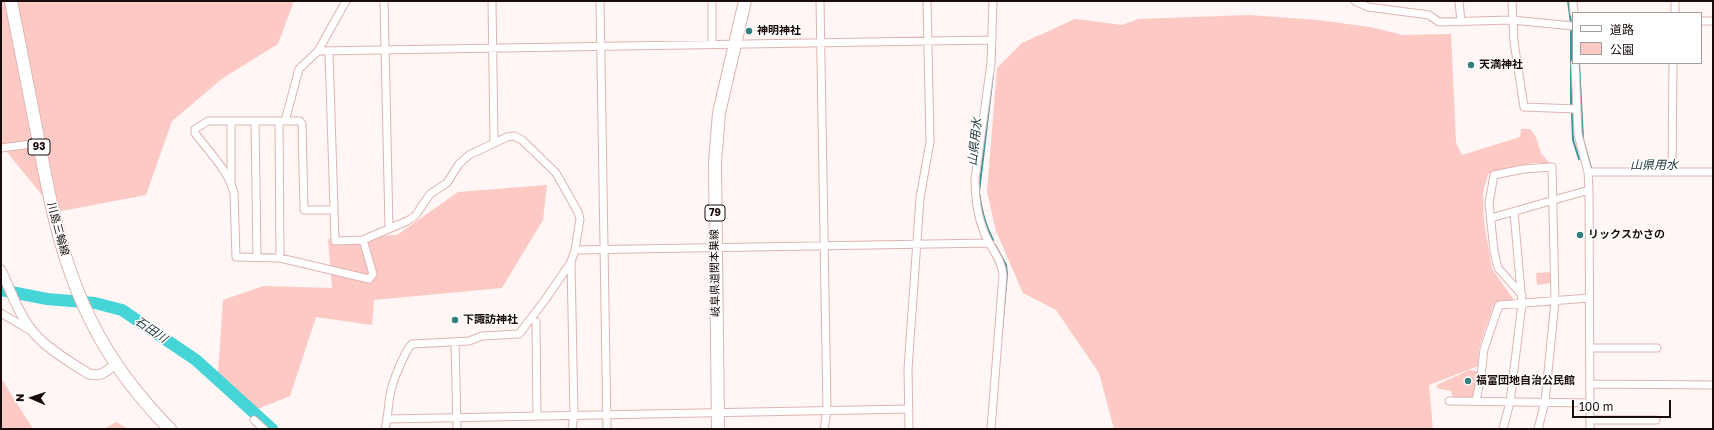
<!DOCTYPE html>
<meta charset="utf-8">
<style>
body{margin:0}
#map{position:relative;width:1714px;height:430px;overflow:hidden;background:#fff6f5;font-family:"Golos Text","Noto Sans JP",sans-serif}
canvas{display:block}
.frame{position:absolute;inset:0;border:2px solid #1a0c0b;pointer-events:none}
.legend{position:absolute;left:1572px;top:12px;width:130px;height:52px;box-sizing:border-box;background:#fff;border:1px solid #a39e9d;margin:0;padding:5px 7px;list-style:none;font-size:12px;color:#1a0c0b}
.legend li{display:flex;align-items:center;gap:8px;height:20px}
.legend b{width:20px;border:1px solid #a39e9d}
.north{position:absolute;left:12px;top:378px;width:40px;height:40px;-webkit-text-stroke:3px #fff;paint-order:stroke;rotate:272deg;font-size:11px;font-weight:700;line-height:16px;text-align:center;color:#1a0c0b}
.north::after{content:'';display:block;margin:auto;width:14px;height:18px;background:#1a0c0b;clip-path:polygon(50% 0,100% 100%,50% 72%,0 100%)}
.scale{position:absolute;left:1572px;top:400px;width:99px;height:18px;box-sizing:border-box;border:2px solid #1a0c0b;border-top:0;padding-left:5px;font-size:12px;line-height:14px;white-space:nowrap;color:#1a0c0b;-webkit-text-stroke:3px #fff;paint-order:stroke}
</style>
<div id="map">
<canvas width="1714" height="430"></canvas>
<div class="frame"></div>
<ul class="legend">
<li><b style="height:5px;background:#fff"></b>道路</li>
<li><b style="height:11px;background:#fdc9c4"></b>公園</li>
</ul>
<div class="north">N</div>
<div class="scale">100 m</div>
</div>
<script>
const context = document.querySelector('canvas').getContext('2d');
context.lineJoin = 'round';
function paint(path, color) { context.fillStyle = color; context.fill(path, 'evenodd'); }
function stroke(path, color, width, dash) { context.strokeStyle = color; context.lineWidth = width; context.lineCap = dash ? 'butt' : 'round'; context.setLineDash(dash || []); context.stroke(path); }
function write(font, color, halo, rows, align = 'center') {
  context.font = font + ' "Golos Text","Noto Sans JP",sans-serif'; context.lineWidth = 3; context.setLineDash([]); context.textBaseline = 'middle'; context.strokeStyle = halo; context.fillStyle = color; for (const [text, x, y, turn = 0] of rows) {
    context.save(); context.translate(x, y); context.rotate((+turn || 0) * Math.PI / 180); context.textAlign = isNaN(turn) ? turn : align; if (halo) context.strokeText(text, 0, 0); context.fillText(text, 0, 0); context.restore();
  }
}
paint(new Path2D(`
 M1,1H294L278,44L223,78L172,121L146,195L56,212L1,145Z
 M1249,15L1318,20L1370,27L1403,35L1451,34L1456,142L1462,155L1520,137L1521,129H1530L1536,137L1541,153L1549,163H1532L1488,174L1483,193L1484,222L1492,269L1514,300L1494,304L1479,348L1478,366L1429,385L1433,429H1114L1099,373L1056,310L1023,293L996,231L987,192L997,68L1022,43L1075,19L1122,25L1138,19Z
 M547,185L543,220L502,288L374,300L372,325L316,317L290,396L255,410L218,372L223,300L263,286L332,288L328,239L397,235L458,192Z
 M1551,272V283L1537,285L1536,273Z
 M1469,370L1477,371L1475,399H1453L1451,391L1436,388L1437,385Z
 M1,378L33,429H1Z
 M116,422L128,429H104Z`), '#fdc9c4');
stroke(new Path2D(`
 M1568,1L1571,23
 M1571,31V106
 M995,54V43
 M1579,63L1583,139L1591,168
 M1572,114L1573,140L1579,159
 M993,240C985,225 981,209 979,192L993,74
 M995,245L1006,265L1007,274L1002,329`), '#38999a', 2);
stroke(new Path2D(`
 M1,290L47,299L95,303L122,310L196,360L272,429`), '#45d5d7', 12);
const minor = new Path2D(`
 M384,1L389,228
 M492,1L494,141
 M600,1L607,429
 M712,1V45
 M820,1L827,411L824,429
 M1355,1L1368,7L1429,15L1439,22L1512,20L1573,26
 M1459,1L1461,22
 M1512,1L1514,42L1524,107L1576,109
 M1573,1L1574,13
 M1675,13V1
 M1701,21H1713
 M318,51L346,1
 M329,52L335,241L363,240
 M1575,63L1578,134L1588,172L1589,190L1590,429
 M231,121V181
 M255,121L257,257
 M279,121L280,258
 M285,121H300L302,124L304,210H334
 M1,148L39,143
 M1588,172H1713
 M1672,172L1673,63
 M1491,218L1589,190
 M575,250L989,243
 M571,262L574,415L572,429
 M1522,295L1498,268L1494,251L1489,203L1494,175L1523,169L1552,167L1555,301L1545,402L1538,429
 M1,313L31,331
 M536,322L537,416
 M455,342L457,429
 M1590,348H1657
 M1590,384L1713,385
 M1449,401L1590,403
 M1476,401L1481,375L1484,349L1499,305L1589,298
 M387,419L909,409
 M254,420L264,429
 M1590,420H1656
 M385,429C388,418 388,406 390,395C392,383 404,352 412,344L469,341L482,336L519,334L545,300L571,262L575,250L580,219L578,212L556,173L522,140L514,136L507,137L469,155L459,164L447,183L430,194L415,216L407,221L363,240L373,274L369,279L280,258L236,257L234,193C228,170 209,152 195,133V129L208,121H285L299,69L318,51L992,40
 M909,429L908,369L920,198L930,142L927,1
 M991,429L1003,275C1002,259 989,246 984,232C977,215 975,197 975,179L991,63L993,1
 M1503,429L1510,402L1522,304L1514,212`);
const tertiary = new Path2D(`
 M1,270C11,291 19,316 34,333C46,348 73,364 89,374C101,377 106,372 115,364`);
const primary = new Path2D(`
 M11,1C20,47 29,92 38,138C56,234 73,313 136,391C147,404 158,418 170,429
 M718,429L715,163L719,113L745,1`);
stroke(minor, '#ddb4b0', 9);
stroke(tertiary, '#ddb4b0', 11);
stroke(primary, '#ddb4b0', 14);
stroke(minor, '#fff', 7);
stroke(tertiary, '#fff', 9);
stroke(primary, '#fff', 12);
for (const [x, y, r, color] of [
 [749,31,4,"#367f80"],
 [1471,65,4,"#367f80"],
 [1580,235,4,"#367f80"],
 [455,320,4,"#367f80"],
 [1468,381,4,"#367f80"]
]) { const dot = new Path2D(); dot.arc(x, y, r, 0, 2 * Math.PI); context.fillStyle = color; context.fill(dot); stroke(dot, '#fff', 1.5); }
for (const [x, y, w] of [
 [39,147,22],
 [715,213,20]
]) { const box = new Path2D(); box.roundRect(x - w / 2, y - 8, w, 16, 3); context.fillStyle = '#fff'; context.fill(box); stroke(box, '#1a0c0b', 1); }
write('bold 10px', '#1a0c0b', null, [
 ["93",39,147],
 ["79",715,213]
]);
write('bold 11px', '#1a0c0b', '#fff', [
 ["神明神社",757,31],
 ["天満神社",1479,65],
 ["リックスかさの",1588,235],
 ["下諏訪神社",463,320],
 ["福富団地自治公民館",1476,381]
], 'left');
write('11px', '#1a0c0b', '#fff', [
 ["川島三輪線",58,229,75],
 ["岐阜県道関本巣線",715,273,-91]
]);
write('italic 12px', '#1c3334', '#fff', [
 ["山県用水",975,142,-84],
 ["山県用水",1654,165],
 ["石田川",151,330,34]
]);
</script>
